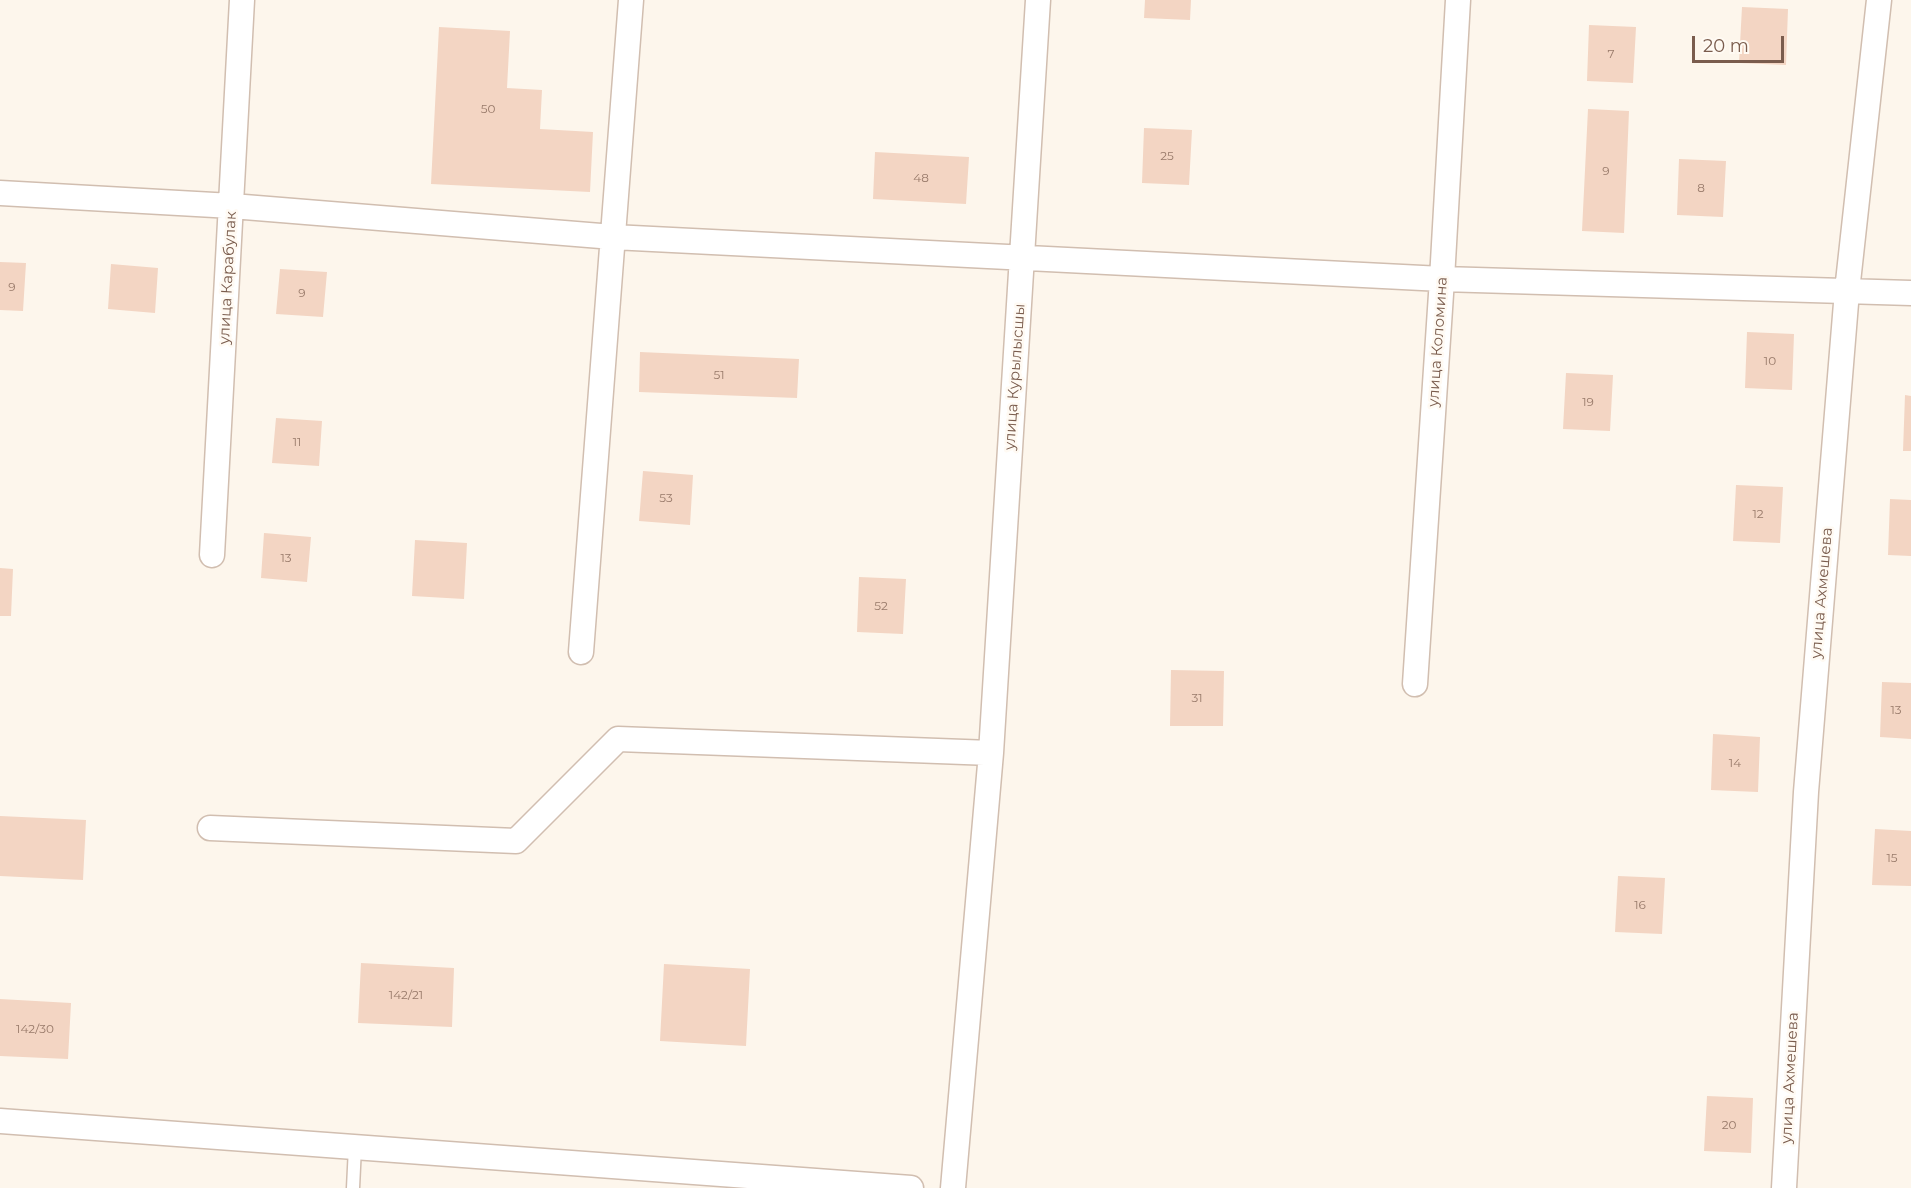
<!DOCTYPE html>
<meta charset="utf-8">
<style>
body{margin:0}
#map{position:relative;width:1911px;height:1188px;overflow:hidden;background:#fdf6ec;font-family:Montserrat,sans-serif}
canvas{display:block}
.scale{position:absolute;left:1692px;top:36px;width:92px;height:27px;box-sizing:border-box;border:3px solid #7a5c4d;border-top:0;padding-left:8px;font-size:18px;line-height:21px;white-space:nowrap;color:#7a5c4d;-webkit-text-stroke:4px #fffaf3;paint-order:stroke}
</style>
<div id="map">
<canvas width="1911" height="1188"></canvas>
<div class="scale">20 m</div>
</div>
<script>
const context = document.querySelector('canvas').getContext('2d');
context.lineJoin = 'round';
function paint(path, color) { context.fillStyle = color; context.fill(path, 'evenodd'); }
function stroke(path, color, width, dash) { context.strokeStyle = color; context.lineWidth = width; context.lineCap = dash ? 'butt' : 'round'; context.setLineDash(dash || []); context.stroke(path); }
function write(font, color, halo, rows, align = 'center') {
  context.font = font + ' Montserrat,sans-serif'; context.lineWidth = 5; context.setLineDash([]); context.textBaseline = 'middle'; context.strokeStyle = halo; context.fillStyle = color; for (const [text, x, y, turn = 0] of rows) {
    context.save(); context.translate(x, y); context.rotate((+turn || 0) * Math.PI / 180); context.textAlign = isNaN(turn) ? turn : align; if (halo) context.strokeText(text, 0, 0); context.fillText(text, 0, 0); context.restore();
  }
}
paint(new Path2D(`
 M1145,0H1191L1190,20L1144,18Z
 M1742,7L1788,9L1786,65L1739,63Z
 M1589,25L1636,27L1633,83L1587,81Z
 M439,27L510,31L507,88L542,90L540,129L593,132L590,192L431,184Z
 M1588,109L1629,111L1624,233L1582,231Z
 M1144,128L1192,130L1189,185L1142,183Z
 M875,152L969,157L966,204L873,199Z
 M1679,159L1726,161L1723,217L1677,215Z
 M0,262L26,263L23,311L0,310Z
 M111,264L158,268L155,313L108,309Z
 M280,269L327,272L323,317L276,314Z
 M1747,332L1794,334L1792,390L1745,388Z
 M640,352L799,359L797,398L639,392Z
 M1566,373L1613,375L1610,431L1563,429Z
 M1905,395L1911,396V451H1903Z
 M276,418L322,421L319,466L272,463Z
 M643,471L693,475L690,525L639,521Z
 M1736,485L1783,487L1780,543L1733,541Z
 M1890,499L1911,500V556L1888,555Z
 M264,533L311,537L307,582L261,578Z
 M415,540L467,543L464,599L412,596Z
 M0,568L13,569L11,616H0Z
 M859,577L906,579L903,634L857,632Z
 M1171,670L1224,671L1223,726H1170Z
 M1882,682L1911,683V739L1880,737Z
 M1713,734L1760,737L1758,792L1711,790Z
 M0,816L86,820L83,880L0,876Z
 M1875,829L1911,831V886L1872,885Z
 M1618,876L1665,878L1662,934L1615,932Z
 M361,963L454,968L452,1027L358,1023Z
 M664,964L750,969L746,1046L660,1041Z
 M0,999L71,1003L68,1059L0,1056Z
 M1707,1096L1753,1098L1751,1153L1704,1151Z`), '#f3d5c3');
const service = new Path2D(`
 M353,1188L355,1147`);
const minor = new Path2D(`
 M0,193L232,206L613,237L1442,279L1911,293
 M212,555L242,0
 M581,652L631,0
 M1415,684L1442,279L1458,0
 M210,828L516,841L618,739L991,753
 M0,1121L911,1188
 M953,1188L991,753L1038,0
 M1784,1188L1806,792L1847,291L1879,0`);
stroke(service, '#d1beb0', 15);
stroke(minor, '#d1beb0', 27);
stroke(service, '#fff', 12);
stroke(minor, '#fff', 24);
write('12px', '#987a6a', null, [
 ["7",1611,54],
 ["50",488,109],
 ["25",1167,156],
 ["9",1606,171],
 ["48",921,178],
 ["8",1701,188],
 ["9",12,287],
 ["9",302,293],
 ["10",1770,361],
 ["51",719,375],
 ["19",1588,402],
 ["11",297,442],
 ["53",666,498],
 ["12",1758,514],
 ["13",286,558],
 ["52",881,606],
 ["31",1197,698],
 ["13",1896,710],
 ["14",1735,763],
 ["15",1892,858],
 ["16",1640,905],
 ["142/21",406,995],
 ["142/30",35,1029],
 ["20",1729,1125]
]);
write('15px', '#7a5c4d', '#fffaf3', [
 ["улица Карабулак",228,278,-87],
 ["улица Коломина",1438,342,-86],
 ["улица Курылысшы",1015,377,-86],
 ["улица Ахмешева",1822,593,-85],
 ["улица Ахмешева",1790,1078,-87]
]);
</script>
